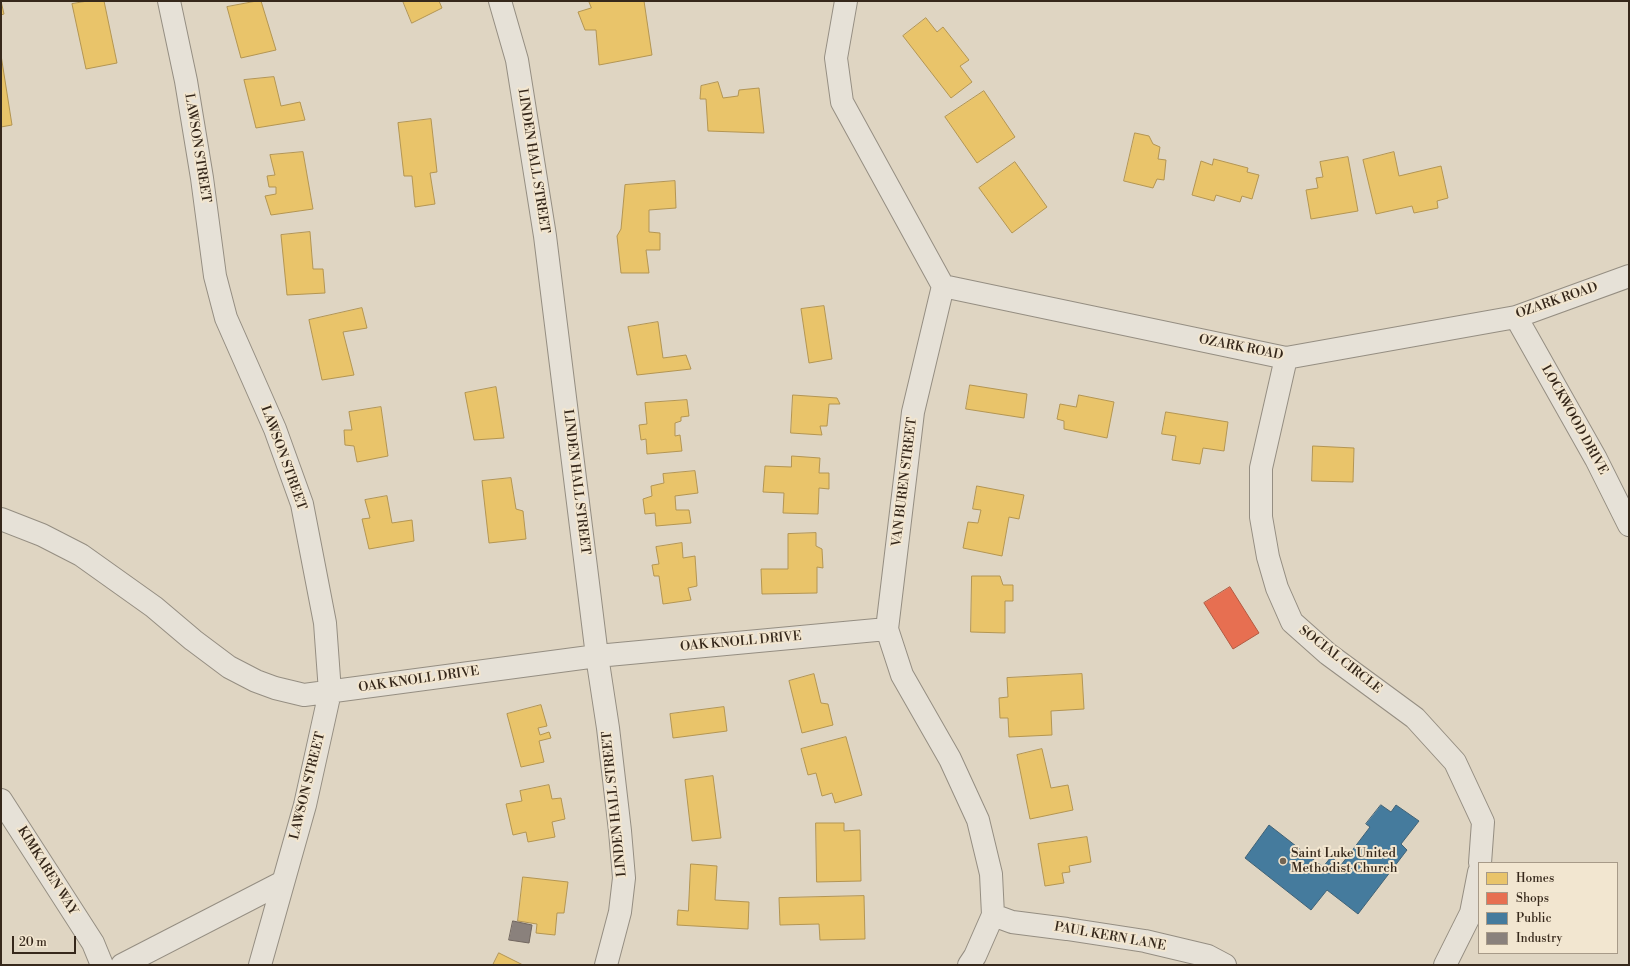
<!DOCTYPE html>
<style>
body{margin:0}
#map{position:relative;width:1630px;height:966px;overflow:hidden;background:#dfd5c2;font-family:"Libre Bodoni",serif}
canvas{display:block}
.frame{position:absolute;inset:0;border:2px solid #36281b;pointer-events:none}
.legend{position:absolute;left:1478px;top:862px;width:140px;height:92px;box-sizing:border-box;background:#f2e6d0;border:1px solid #a79a88;margin:0;padding:5px 7px;list-style:none;font-size:12px;color:#36281b}
.legend li{display:flex;align-items:center;gap:8px;height:20px}
.legend b{width:20px;border:1px solid #a79a88}
.scale{position:absolute;left:12px;top:936px;width:64px;height:18px;box-sizing:border-box;border:2px solid #36281b;border-top:0;padding-left:5px;font-size:12px;line-height:14px;white-space:nowrap;color:#36281b;-webkit-text-stroke:3px #f2e6d0;paint-order:stroke}
</style>
<div id="map">
<canvas width="1630" height="966"></canvas>
<div class="frame"></div>
<ul class="legend">
<li><b style="height:11px;background:#e9c46a"></b>Homes</li>
<li><b style="height:11px;background:#e76f51"></b>Shops</li>
<li><b style="height:11px;background:#457b9d"></b>Public</li>
<li><b style="height:11px;background:#8a817c"></b>Industry</li>
</ul>
<div class="scale">20 m</div>
</div>
<script>
const context = document.querySelector('canvas').getContext('2d');
context.lineJoin = 'round';
function paint(path, color) { context.fillStyle = color; context.fill(path, 'evenodd'); }
function stroke(path, color, width, dash) { context.strokeStyle = color; context.lineWidth = width; context.lineCap = dash ? 'butt' : 'round'; context.setLineDash(dash || []); context.stroke(path); }
function write(font, color, halo, rows, align = 'center') {
  context.font = font + ' "Libre Bodoni",serif'; context.lineWidth = 4; context.setLineDash([]); context.textBaseline = 'middle'; context.strokeStyle = halo; context.fillStyle = color; for (const [text, x, y, turn = 0] of rows) {
    context.save(); context.translate(x, y); context.rotate((+turn || 0) * Math.PI / 180); context.textAlign = isNaN(turn) ? turn : align; if (halo) context.strokeText(text, 0, 0); context.fillText(text, 0, 0); context.restore();
  }
}
const homes = new Path2D(`
 M1,1L4,14L1,15Z
 M88,1H104L117,63L86,69L72,4Z
 M257,1H261L276,50L241,58L227,7Z
 M403,1H439L442,8L412,23Z
 M589,1H644L652,55L599,65L596,30H585L578,12L591,8Z
 M926,18L937,32L943,27L969,60L960,66L972,82L951,98L903,36Z
 M1,55L12,125L1,127Z
 M274,77L281,106L300,102L305,120L256,128L244,80Z
 M718,82L723,98L738,96L739,90L759,88L764,133L708,131L706,99H700L701,86Z
 M984,91L1015,137L977,163L945,117Z
 M431,119L437,172L430,173L435,204L415,207L412,176H404L398,123Z
 M1135,133L1149,136L1153,144L1160,147L1158,159L1166,160L1164,180L1157,179L1153,188L1124,181Z
 M303,152L313,209L271,215L265,196L276,194V187H269L267,176L275,175L270,155Z
 M1394,152L1399,176L1441,166L1448,198L1437,201L1438,208L1414,213L1412,206L1376,214L1363,160Z
 M1348,157L1358,211L1311,219L1306,190L1318,188L1316,178L1323,177L1320,162Z
 M1214,159L1248,168L1247,172L1259,175L1252,199L1242,196L1240,202L1216,195L1214,201L1192,195L1201,161L1212,165Z
 M1015,162L1047,207L1012,233L979,188Z
 M675,181L676,208L649,210V232L660,233V250H646L649,273H621L617,236L621,229L625,185Z
 M310,232L313,269H323L325,293L287,295L281,235Z
 M824,306L832,359L809,363L801,309Z
 M362,308L367,328L343,332L354,375L322,380L309,320Z
 M658,322L663,358L686,355L691,369L637,375L628,327Z
 M970,385L1027,394L1024,418L966,409Z
 M496,387L504,438L474,440L465,393Z
 M793,395L837,398L840,404H829L827,426H820L822,435L791,433Z
 M1079,395L1114,402L1107,438L1064,429V421L1057,419L1060,404L1076,407Z
 M687,400L689,416L681,417V421L675,423V436L680,435L682,451L647,454L646,439L641,440L639,425L647,424L645,403Z
 M381,407L388,456L357,462L354,446L345,445L344,430H352L349,412Z
 M1166,412L1228,422L1224,451L1203,448L1200,464L1172,460L1176,436L1162,434Z
 M1313,446L1354,448L1353,482L1312,481Z
 M792,456L820,458L819,473H829V489L819,488L818,514L783,513L784,493L763,492L765,466L791,467Z
 M695,471L698,493L675,496L676,510H689L691,523L656,526L655,513L645,514L643,499L652,496L651,486L664,483L663,474Z
 M511,478L516,509L523,511L526,539L489,543L482,481Z
 M977,486L1024,495L1019,519L1009,517L1002,556L963,548L968,522L978,523L981,510L973,509Z
 M387,496L392,523L412,520L414,541L369,549L362,519L370,518L365,500Z
 M816,533V546L822,549L823,568L817,567V593L762,594L761,569H788V534Z
 M682,543L683,558L695,556L697,586L688,588L691,600L663,604L659,576H654L652,565L659,564L656,547Z
 M972,576H1000L1003,585H1013V601H1005V633L971,632Z
 M814,674L821,703L828,704L833,725L802,733L789,681Z
 M1082,674L1084,709L1051,711L1052,735L1009,737L1008,718H1000L999,698L1008,697L1007,678Z
 M541,705L547,726L538,728L540,735L549,732L551,738L539,741L544,762L521,767L507,714Z
 M724,707L727,731L673,738L670,714Z
 M846,737L862,795L835,803L832,793L822,796L816,773L808,775L801,749Z
 M1042,749L1051,788L1068,785L1073,810L1030,819L1017,755Z
 M713,776L721,838L692,841L685,780Z
 M549,785L552,799L561,798L565,819L552,822L555,837L528,842L526,832L513,835L506,804L522,801L520,791Z
 M816,823H844V831L860,830L861,881L817,882Z
 M1087,837L1091,862L1069,866L1070,872L1062,873L1064,883L1045,886L1038,844Z
 M691,864L717,866L715,900L749,902L748,929L677,925L678,910L688,911Z
 M523,877L568,882L564,913H557L555,935L536,933L537,924L518,921Z
 M864,896L865,939L820,940L819,924L780,925L779,898Z
 M499,953L523,965H493Z`);
paint(homes, '#e9c46a');
stroke(homes, '#b39552', 1);
const shops = new Path2D(`
 M1230,587L1259,633L1233,649L1204,603Z`);
paint(shops, '#e76f51');
stroke(shops, '#b25a41', 1);
const public = new Path2D(`
 M1381,805L1391,812L1396,805L1419,821L1401,844L1407,850L1358,914L1327,890L1311,910L1245,858L1269,825L1323,867L1331,857L1341,865L1370,827L1366,824Z`);
paint(public, '#457b9d');
stroke(public, '#406276', 1);
const industry = new Path2D(`
 M513,921L532,925L529,943L509,940Z`);
paint(industry, '#8a817c');
stroke(industry, '#71665f', 1);
const minor = new Path2D(`
 M169,1L186,81L202,178L215,276L226,318L275,429L302,504L325,623L330,692L305,805L260,965
 M500,1L517,60L545,236L597,656L608,728L620,831L624,878L620,912L606,965
 M846,1L836,58L842,102L943,286L913,412L887,629L902,675L950,759L978,820L991,874L993,915L975,956L969,965
 M943,286L1286,358L1516,317L1629,276
 M1516,317L1596,459L1629,525
 M1286,358L1261,468V517L1268,557L1277,588L1292,622L1328,654L1415,718L1455,762L1483,822L1480,863
 M1,519L42,535L81,555L154,607L193,640L229,667L256,681L275,688L304,695L597,656L887,629
 M1,800L93,943L102,965
 M993,915L1012,922L1067,929L1145,941L1208,956L1225,965
 M122,965L283,882
 M1445,965L1471,913L1479,872`);
stroke(minor, '#958e82', 24);
stroke(minor, '#e6e1d7', 22);
for (const [x, y, r, color] of [
 [1283,861,4,"#716555"]
]) { const dot = new Path2D(); dot.arc(x, y, r, 0, 2 * Math.PI); context.fillStyle = color; context.fill(dot); stroke(dot, '#f2e6d0', 1.5); }
write('13px', '#36281b', '#f2e6d0', [
 ["LAWSON STREET",197,148,81],
 ["LINDEN HALL STREET",533,161,81],
 ["OZARK ROAD",1557,301,-19],
 ["OZARK ROAD",1241,348,11],
 ["LOCKWOOD DRIVE",1574,420,61],
 ["LAWSON STREET",283,458,70],
 ["LINDEN HALL STREET",576,482,83],
 ["VAN BUREN STREET",905,482,-83],
 ["OAK KNOLL DRIVE",741,642,-5],
 ["SOCIAL CIRCLE",1340,660,38],
 ["OAK KNOLL DRIVE",419,680,-8],
 ["LAWSON STREET",308,786,-76],
 ["LINDEN HALL STREET",615,804,-96],
 ["KIMKAREN WAY",47,871,58],
 ["PAUL KERN LANE",1110,937,10]
]);
write('13px', '#36281b', '#f2e6d0', [
 ["Saint Luke United",1291,854],
 ["Methodist Church",1291,869]
], 'left');
</script>
